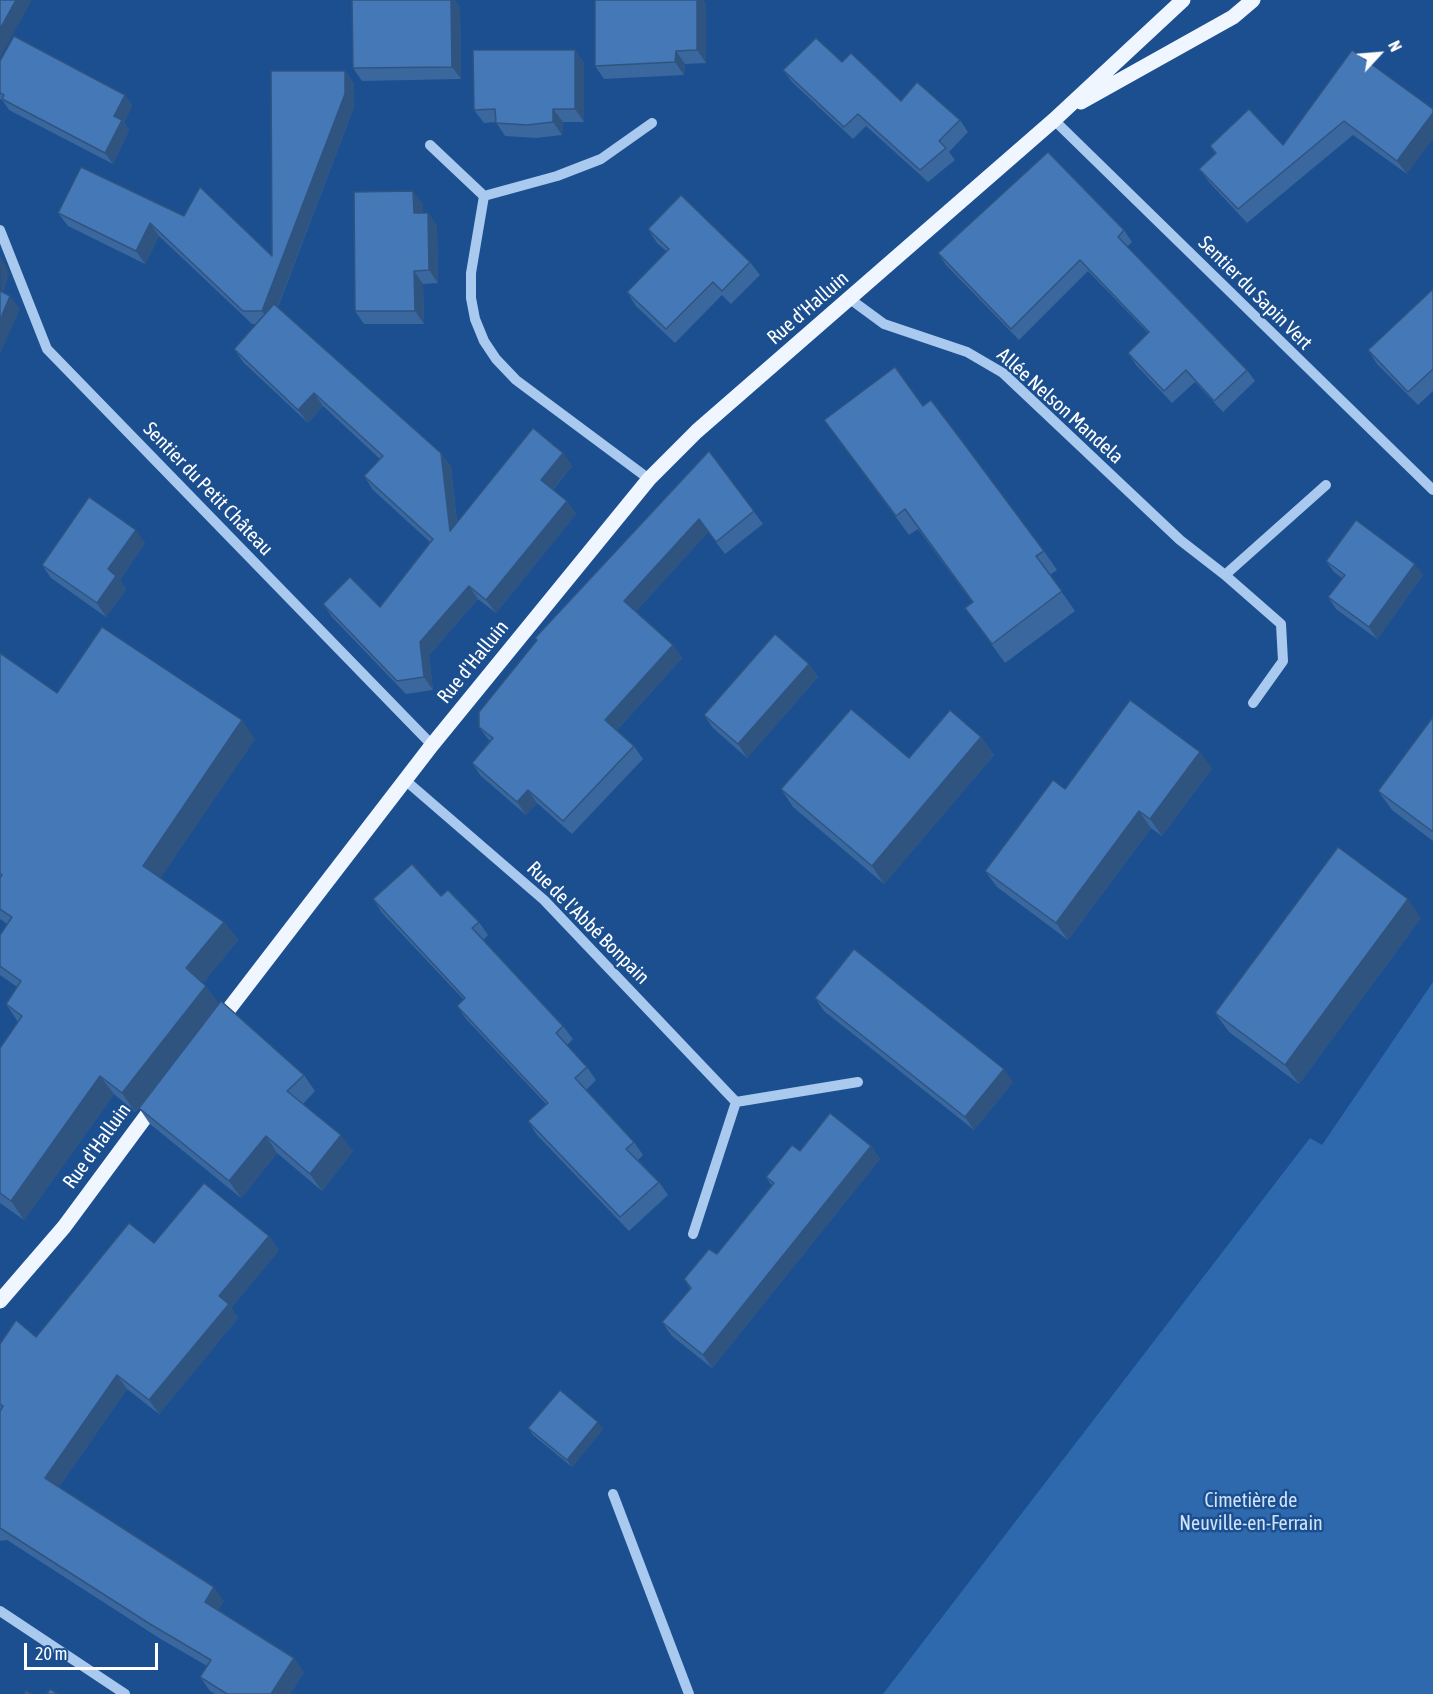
<!DOCTYPE html>
<meta charset="utf-8">
<style>
body{margin:0}
#map{position:relative;width:1433px;height:1694px;overflow:hidden;background:#1b4f8f;font-family:"Asap Condensed",sans-serif}
canvas{display:block}
.north{position:absolute;left:1349px;top:24px;width:60px;height:60px;-webkit-text-stroke:4px #1b4f8f;paint-order:stroke;rotate:64deg;font-size:16px;font-weight:700;line-height:24px;text-align:center;color:#fff}
.north::after{content:'';display:block;margin:auto;width:21px;height:27px;background:#fff;clip-path:polygon(50% 0,100% 100%,50% 72%,0 100%)}
.scale{position:absolute;left:24px;top:1643px;width:134px;height:27px;box-sizing:border-box;border:3px solid #fff;border-top:0;padding-left:8px;font-size:18px;line-height:21px;white-space:nowrap;color:#fff;-webkit-text-stroke:4px #1b4f8f;paint-order:stroke}
</style>
<div id="map">
<canvas width="1433" height="1694"></canvas>
<div class="north">N</div>
<div class="scale">20 m</div>
</div>
<script>
const context = document.querySelector('canvas').getContext('2d');
context.lineJoin = 'round';
function paint(path, color) { context.fillStyle = color; context.fill(path, 'evenodd'); }
function stroke(path, color, width, dash) { context.strokeStyle = color; context.lineWidth = width; context.lineCap = dash ? 'butt' : 'round'; context.setLineDash(dash || []); context.stroke(path); }
function write(font, color, halo, rows, align = 'center') {
  context.font = font + ' "Asap Condensed",sans-serif'; context.lineWidth = 5; context.setLineDash([]); context.textBaseline = 'middle'; context.strokeStyle = halo; context.fillStyle = color; for (const [text, x, y, turn = 0] of rows) {
    context.save(); context.translate(x, y); context.rotate((+turn || 0) * Math.PI / 180); context.textAlign = isNaN(turn) ? turn : align; if (halo) context.strokeText(text, 0, 0); context.fillText(text, 0, 0); context.restore();
  }
}
paint(new Path2D(`
 M1433,982V1694H883L1310,1138L1322,1145Z`), '#2e69ad');
stroke(new Path2D(`
 M1054,120L1433,490
 M430,145L484,196L557,176L601,159L652,123
 M484,196L471,273V298L475,319L484,341L496,359L516,380L649,479
 M0,230L47,349L432,745
 M850,299L884,324L967,352L1003,373L1180,540L1225,575L1326,485
 M1225,575L1281,624L1283,661L1253,703
 M405,780L544,900L736,1102
 M693,1234L736,1102L858,1082
 M613,1494L689,1694
 M0,1611L125,1694`), '#a9c9ee', 10);
stroke(new Path2D(`
 M1081,102L1233,17L1253,0
 M219,1022L432,745L649,479L697,431L1054,120L1183,0
 M0,1301L64,1227L158,1100`), '#f0f6ff', 15);
paint(new Path2D(`
 M595,0H703L706,5V63L685,64L684,75L604,79L595,66Z
 M460,7L461,79L362,81L353,68Z
 M575,50L584,63V122H563L562,135L536,138L505,136L496,122L484,123L474,110Z
 M1352,50L1407,174L1353,135L1247,223L1209,182L1199,169L1215,154L1210,146L1283,145Z
 M0,61L125,95L132,106L124,122L129,130L113,164L9,110L3,101L0,99Z
 M842,62L901,101L960,120L968,132L949,152L955,160L928,182L866,126L853,139L792,82L783,70Z
 M345,71L354,84V107L278,307L451,466L457,522L563,453L572,466L553,490L567,501L576,514L496,613L478,599L429,655L433,690L406,694L332,617L323,604L380,607L430,542L373,490L364,476L380,459L323,406L308,423L243,362L234,349L256,324H252L159,236L145,264L68,226L58,213L184,216L272,256Z
 M423,204V213H428L437,226L438,283L423,284L424,324H364L355,311Z
 M648,229L750,262L760,275L731,304L722,295L675,343L636,306L627,292L667,252L657,243Z
 M1124,230L1132,242L1127,247L1247,370L1255,381L1223,412L1195,382L1172,403L1136,365L1128,353L1148,333L1088,271L1019,340L946,265L938,253Z
 M1433,289V391L1418,405L1377,364L1368,350Z
 M923,406L1044,551L1057,570L1050,575L1075,611L1005,663L965,608L972,602L918,529L909,535L824,420Z
 M709,451L763,524L725,554L708,532L636,611L673,645L682,658L617,730L634,746L643,759L572,834L537,803L526,815L481,776L472,763L490,741L488,739L479,727L537,641L535,638Z
 M145,543L120,580L126,589L106,617L51,578L42,565Z
 M1326,561L1423,575L1377,639L1336,609L1328,597L1342,578L1334,572Z
 M0,653L57,693L255,739L160,878L224,922L238,940L203,983L219,1004L304,1075L315,1091L303,1104L353,1151L322,1191L277,1153L241,1198L150,1124L139,1108L135,1112L114,1094L24,1220L0,1203V1048L18,1022L6,1004L17,987L0,975V935L7,924L0,919Z
 M809,664L818,677L747,758L713,728L704,715Z
 M1433,717V841L1392,810L1378,791Z
 M981,737L994,755L884,884L793,807L781,789L909,758Z
 M1212,768L1162,836L1151,828L1068,940L997,887L985,871L1065,789Z
 M441,896L479,922L488,935L483,940L563,1026L573,1039L567,1045L587,1067L596,1080L586,1090L634,1142L643,1155L638,1160L659,1182L668,1195L629,1231L537,1135L528,1121L546,1104L466,1019L457,1006L464,1000L382,913L373,899Z
 M1421,918L1299,1084L1229,1032L1215,1013Z
 M815,998L1013,1082L974,1130L824,1011Z
 M871,1146L880,1159L712,1368L672,1336L662,1322L690,1289L684,1279L717,1254L772,1186L766,1177L800,1151Z
 M269,1236L279,1250L231,1308L238,1318L159,1414L127,1389L59,1487L224,1601L218,1610L304,1672L290,1694H215L210,1691L200,1677L207,1666L159,1638L7,1540L0,1541V1344L36,1337L154,1243Z
 M528,1428L603,1429L572,1467L533,1435Z`), '#3a679d');
paint(new Path2D(`
 M16,0H32L0,58V29Z
 M451,0H455L460,7L461,79L452,67Z
 M697,0H703L706,5V63L697,50Z
 M575,50L584,63V122L575,109Z
 M676,51L685,64L684,75L675,62Z
 M345,71L354,84V107L271,324L262,311Z
 M125,95L132,106L124,122L129,130L113,164L105,153L114,116Z
 M553,109L563,122L562,135L553,122Z
 M1433,113V139L1407,174L1397,161Z
 M413,191L423,204V226L414,213Z
 M428,213L437,226L438,283L429,270Z
 M150,223L159,236L145,264L136,251Z
 M0,257L6,266L9,274L1,300Z
 M414,271L423,284L424,324L415,311Z
 M10,296L20,309L0,354V320Z
 M314,393L323,406L308,423L298,410Z
 M441,453L451,466L459,544L450,531Z
 M563,453L572,466L550,493L541,480Z
 M567,501L576,514L496,613L486,600Z
 M699,519L708,532L633,614L624,601Z
 M136,530L145,543L120,580L126,589L106,617L97,603L108,569Z
 M1415,564L1423,575L1377,639L1369,627Z
 M469,586L478,599L429,655L433,690L424,677L420,642Z
 M673,645L682,658L614,733L605,720Z
 M809,664L818,677L747,758L738,744Z
 M242,720L255,739L156,885L143,866Z
 M981,737L994,755L884,884L872,866Z
 M1200,752L1212,768L1162,836L1150,819Z
 M528,790L537,803L526,815L517,802Z
 M1139,811L1151,828L1068,940L1056,923Z
 M1408,899L1421,918L1299,1084L1285,1065Z
 M224,922L238,940L200,987L186,968Z
 M206,986L219,1004L135,1112L122,1093Z
 M1004,1069L1013,1082L974,1130L965,1117Z
 M100,1076L114,1094L24,1220L11,1201Z
 M341,1135L353,1151L322,1191L310,1174Z
 M266,1136L277,1153L241,1198L229,1181Z
 M871,1146L880,1159L712,1368L703,1355Z
 M269,1236L279,1250L231,1308L238,1318L159,1414L149,1400L219,1296Z
 M117,1375L127,1389L55,1493L45,1478Z
 M598,1422L603,1429L572,1467L567,1460Z
 M214,1587L224,1601L214,1616L205,1602Z
 M294,1658L304,1672L290,1694H271Z`), '#305480');
const building = new Path2D(`
 M0,0H16L0,29Z
 M352,0H451L452,67L353,68Z
 M595,0H697V50L676,51L675,62L595,66Z
 M14,36L125,95L114,116L122,120L105,153L2,99L4,95L0,93V61Z
 M816,38L842,62L851,53L901,101L917,82L960,120L939,141L946,148L920,170L858,114L844,127L783,70Z
 M473,50H575V109H553V122L527,125L496,123L495,109L474,110Z
 M1352,50L1433,109V113L1397,161L1344,121L1238,209L1199,169L1216,153L1210,146L1249,109L1283,145Z
 M271,71H345V94L262,311H243L150,223L136,251L58,213L81,167L184,216L200,187L272,256Z
 M1048,152L1124,230L1118,237L1247,370L1214,401L1186,370L1164,391L1128,353L1149,332L1080,260L1011,329L938,253Z
 M413,191L414,213H428L429,270L414,271L415,311H355L354,192Z
 M681,195L750,262L722,291L713,282L666,329L627,292L669,249L648,229Z
 M1433,289V369L1408,392L1368,350Z
 M0,291L10,296L0,320Z
 M274,304L441,453L450,531L533,428L563,453L541,480L567,501L486,600L469,586L420,642L424,677L397,681L323,604L350,577L380,607L433,539L364,476L383,456L314,393L298,410L234,349Z
 M895,367L923,406L931,400L965,445L1044,551L1036,556L1062,591L992,644L965,608L973,602L905,509L896,516L824,420Z
 M709,451L754,511L716,542L699,519L624,601L673,645L605,720L634,746L563,821L528,790L517,802L472,763L493,738L479,727V712L537,640L535,638Z
 M89,497L136,530L108,569L116,576L97,603L42,565Z
 M1356,520L1415,564L1369,627L1328,597L1345,575L1326,561Z
 M102,627L242,720L143,866L224,922L186,968L206,986L122,1093L100,1076L11,1201L0,1193V1048L22,1016L6,1004L21,981L0,966V935L12,917L0,909V878L2,875L0,873V653L57,693Z
 M775,634L809,664L738,744L704,715Z
 M1130,700L1200,752L1150,819L1139,811L1056,923L985,871L1053,780L1065,789Z
 M851,709L909,758L950,710L981,737L872,866L781,789Z
 M1433,717V832L1378,791Z
 M1338,847L1408,899L1285,1065L1215,1013Z
 M412,864L441,896L448,890L479,922L472,928L563,1026L556,1033L587,1067L575,1078L634,1142L626,1149L659,1182L620,1217L528,1121L548,1103L457,1006L465,998L373,899Z
 M854,949L1004,1069L965,1117L815,998Z
 M221,1001L304,1075L287,1091L341,1135L310,1174L266,1136L229,1181L139,1108Z
 M830,1113L871,1146L703,1355L662,1322L691,1288L684,1279L709,1249L717,1254L774,1183L766,1177L792,1145L800,1151Z
 M204,1183L269,1236L219,1296L229,1304L149,1400L117,1375L45,1478L214,1587L205,1602L294,1658L271,1694H227L200,1677L211,1660L150,1624L0,1528V1411L3,1406L0,1404V1344L16,1320L36,1337L129,1223L154,1243Z
 M560,1390L598,1422L567,1460L528,1428Z
 M50,1689L58,1694H47Z
 M26,1691L32,1694H24Z`);
paint(building, '#4478b7');
stroke(building, '#305480', 1.5);
write('20px', '#fff', '#1b4f8f', [
 ["Sentier du Sapin Vert",1255,293,45],
 ["Rue d'Halluin",808,308,-41],
 ["Allée Nelson Mandela",1060,406,42],
 ["Sentier du Petit Château",208,489,46],
 ["Rue d'Halluin",473,662,-51],
 ["Rue de l'Abbé Bonpain",588,923,45],
 ["Rue d'Halluin",97,1146,-54]
]);
write('20px', '#cfe3fa', '#1b4f8f', [
 ["Cimetière de",1251,1501],
 ["Neuville-en-Ferrain",1251,1524]
]);
</script>
